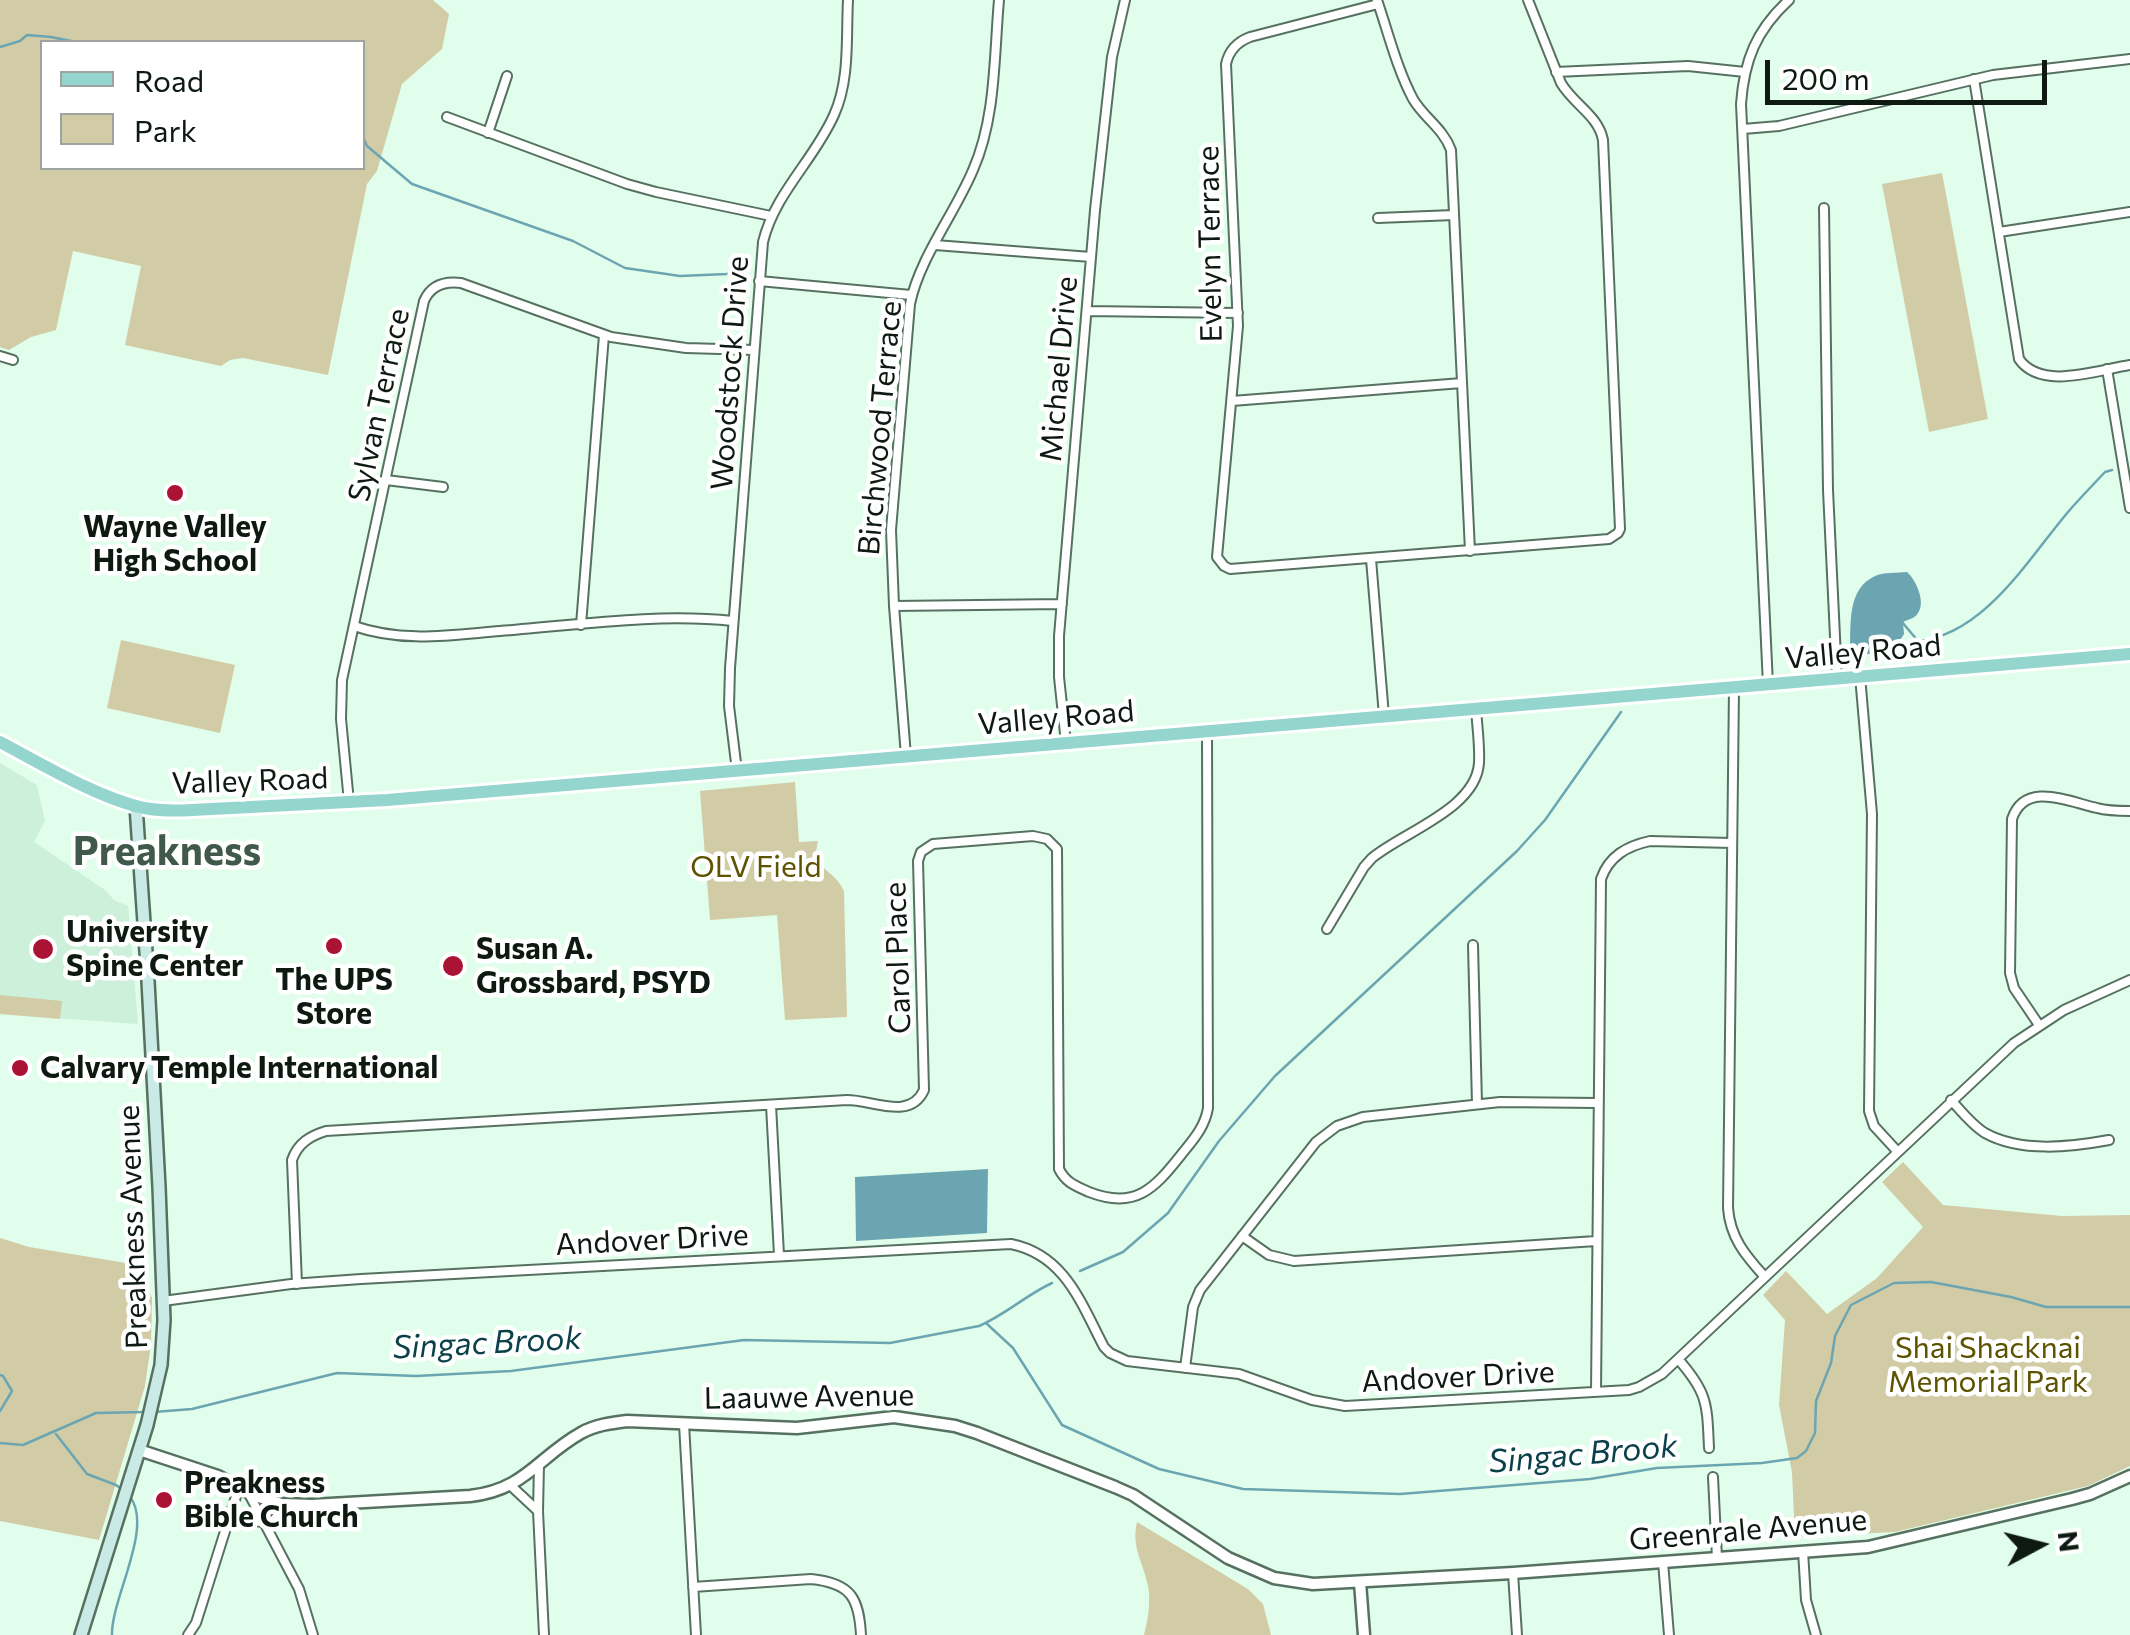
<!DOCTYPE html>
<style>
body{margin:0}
#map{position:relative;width:2130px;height:1635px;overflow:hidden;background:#e0feeb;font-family:Commissioner,sans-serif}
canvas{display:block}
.legend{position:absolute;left:40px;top:40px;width:325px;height:130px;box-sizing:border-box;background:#fff;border:2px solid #9fa3a0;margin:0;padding:12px 18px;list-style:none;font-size:30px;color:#0e1912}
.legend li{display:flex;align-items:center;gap:20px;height:50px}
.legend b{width:50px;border:2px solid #9fa3a0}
.north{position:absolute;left:1990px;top:1495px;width:100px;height:100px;-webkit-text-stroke:8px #fff;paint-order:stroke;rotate:83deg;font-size:28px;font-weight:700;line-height:40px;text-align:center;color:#0e1912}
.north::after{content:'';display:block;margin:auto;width:35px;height:45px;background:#0e1912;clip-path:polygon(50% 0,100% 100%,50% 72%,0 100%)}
.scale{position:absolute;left:1765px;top:60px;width:282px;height:45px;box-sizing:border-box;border:5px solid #0e1912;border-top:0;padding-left:12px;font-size:30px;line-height:35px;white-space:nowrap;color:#0e1912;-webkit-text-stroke:8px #fff;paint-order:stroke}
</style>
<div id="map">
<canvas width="2130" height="1635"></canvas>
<ul class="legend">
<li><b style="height:12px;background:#94d5ce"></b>Road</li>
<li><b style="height:28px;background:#d1cca6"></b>Park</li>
</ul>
<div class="north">N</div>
<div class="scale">200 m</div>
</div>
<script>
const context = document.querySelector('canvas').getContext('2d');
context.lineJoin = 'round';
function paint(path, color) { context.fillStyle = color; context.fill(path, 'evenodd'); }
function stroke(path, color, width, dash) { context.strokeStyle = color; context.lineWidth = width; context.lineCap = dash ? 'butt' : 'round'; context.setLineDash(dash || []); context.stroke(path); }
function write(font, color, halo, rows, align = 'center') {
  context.font = font + ' Commissioner,sans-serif'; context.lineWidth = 9; context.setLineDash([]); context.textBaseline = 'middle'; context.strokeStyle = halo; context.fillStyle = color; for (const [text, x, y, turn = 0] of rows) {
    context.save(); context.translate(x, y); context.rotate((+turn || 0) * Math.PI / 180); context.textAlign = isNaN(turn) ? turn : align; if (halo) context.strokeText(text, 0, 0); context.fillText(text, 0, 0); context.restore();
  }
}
paint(new Path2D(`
 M0,763L37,785L45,821L34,842L105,890L114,900L128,906L138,1024L0,1014Z`), '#ccf0da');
paint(new Path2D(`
 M0,0H433L449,14L442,49L402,84L377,171L367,184L328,375L243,358L230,360L221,366L125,345L141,266L73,251L56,330L31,337L9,350L0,347ZM42,42H362V168H42Z
 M1942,173L1988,419L1929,432L1882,184Z
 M121,640L235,665L220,733L107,708Z
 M795,782L799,842L818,841L815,857C825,873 836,874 844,891L847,1017L785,1020L777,915L710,920L700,791Z
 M0,995L62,1001L60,1019L0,1014Z
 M1903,1162L1943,1205L2062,1216L2130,1215V1466L2088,1486L1895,1532L1795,1537L1792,1472L1779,1405L1785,1320L1763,1295L1786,1271L1827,1314L1877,1278L1923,1227L1882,1182Z
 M0,1238L29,1247L126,1263L142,1276L152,1298L151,1344L145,1386L99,1540L0,1521Z
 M1137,1522L1248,1589L1263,1604L1271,1635H1144C1148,1619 1151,1602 1148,1586C1143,1561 1131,1548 1137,1522Z`), '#d1cca6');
paint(new Path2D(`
 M1907,572C1916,580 1926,602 1918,613C1916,618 1907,620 1903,622L1904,634C1894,652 1875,654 1856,655L1850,649C1851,623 1847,589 1875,576C1883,572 1898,573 1907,572Z
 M988,1169L987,1233L856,1241L855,1177Z`), '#6ca5b2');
stroke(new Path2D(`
 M0,47L20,41L27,35L51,37L76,42
 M362,135L367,146L412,184L573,241L625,268L680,276L727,274L744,266
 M1902,622L1918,641C1984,635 2029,558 2068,512C2080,498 2093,485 2105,472L2112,470
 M1080,1271L1123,1252L1168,1213L1219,1141L1275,1076L1517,851L1545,820L1621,712
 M986,1323L1013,1348L1062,1425L1159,1469L1243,1489L1400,1494L1590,1479L1657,1468L1762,1463L1797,1458L1806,1451L1815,1433L1816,1401L1831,1363L1835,1336L1851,1305L1894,1283L1931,1282L2011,1297L2046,1307H2130
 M0,1375L3,1376L12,1391L0,1411
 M154,1412L192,1409L337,1373L416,1376L511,1371L744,1340L890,1343L979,1326C1005,1315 1026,1295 1052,1283
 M56,1434L87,1474L116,1485L120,1488
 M0,1443L23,1445L96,1413L146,1412
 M112,1635C111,1599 154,1527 130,1497`), '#6ca5b2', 2.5);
const minor = new Path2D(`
 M1377,0C1388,32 1397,69 1413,99C1424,118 1443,128 1451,150L1470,551
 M1378,4L1250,37C1237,42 1229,50 1226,64L1238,326L1217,557L1224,566L1230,569L1609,539L1618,533L1620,529L1603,140C1598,115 1574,105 1561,83L1528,0
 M1556,72L1688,66L1745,72
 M1974,79L2019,359C2041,391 2097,370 2130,365
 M447,117L627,184L656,192L771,216
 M1743,129L1779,126L1993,75L2130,59
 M488,133L507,76
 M1824,208L1828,490L1837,679
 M1378,218L1454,215
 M1999,232L2130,212
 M935,245L1091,257
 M759,281L911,295
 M1087,311L1238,313
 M0,356L13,360
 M2107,369L2130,508
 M1232,401L1462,383
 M386,480L443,487
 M1371,559L1384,716
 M894,606L1062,604
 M581,625L604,335
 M354,626C403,643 450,635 500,631C577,625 656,613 733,621
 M1860,676L1872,814L1869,1111L1874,1126L1897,1151
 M1768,685L1741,104C1744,61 1756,30 1789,0
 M1734,688L1728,1208C1730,1237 1745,1255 1764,1276
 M1066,743L1059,677V636L1095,210L1112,57L1125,0
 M906,756L894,606L891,530L910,304C919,259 955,213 973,170C996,118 994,56 999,0
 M737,771L729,706L730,668L763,242C775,193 814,160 834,115C850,80 846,38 848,0
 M349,802L341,719L342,680L424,301C431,285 445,281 461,283L611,337L686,348L754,350
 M1327,929L1364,867L1372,858C1403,832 1476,809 1479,763C1480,745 1477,726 1476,708
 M1473,945L1477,1104
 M2039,1025L2014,988L2010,973L2012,819C2025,780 2069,802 2097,808C2108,811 2119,811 2130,811
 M1951,1100C1962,1112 1972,1125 1985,1133C2021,1153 2071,1147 2109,1140
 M771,1105L779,1255
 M1242,1236L1269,1255L1294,1261L1596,1241
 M297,1284L292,1160C298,1143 310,1136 326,1131L847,1100C873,1100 910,1121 924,1090L918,861L921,852L933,844L1033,836L1047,839L1057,849L1059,1169C1066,1183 1076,1186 1089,1192C1135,1210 1154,1189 1181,1155C1193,1140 1205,1127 1208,1108L1207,730
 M163,1301L291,1284L361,1279L1011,1244C1065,1255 1081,1303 1104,1347L1110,1353L1127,1361L1239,1374L1312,1400L1345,1406L1629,1390L1639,1387L1662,1374L2014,1043L2064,1010L2130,980
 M1678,1359C1708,1393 1707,1404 1709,1448
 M1185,1368L1193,1307L1200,1290L1316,1142L1337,1126L1363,1117L1500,1102L1597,1103
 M1596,1392L1601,879C1609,856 1627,846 1650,841L1732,843
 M684,1424L696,1635
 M539,1465L538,1511L544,1635
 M1713,1477L1717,1558
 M509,1484L538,1511
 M249,1494L299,1589L313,1635
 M228,1523L252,1520L265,1523
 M267,1528L287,1504
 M1803,1551L1806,1600L1816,1635
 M1663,1562L1669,1635
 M1513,1573L1517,1635
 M693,1587L811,1579C851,1583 859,1598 861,1635
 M188,1635L196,1623L239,1487`);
const tertiary = new Path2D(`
 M139,1450L218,1476L255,1496L282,1504L312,1505L470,1496C525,1490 538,1457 581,1433C595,1425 611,1423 627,1421L797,1428L894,1417L955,1426L977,1433L1115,1487L1133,1495L1228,1558L1274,1578L1313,1584L1513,1573L1868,1547L2072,1499L2090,1494L2130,1476
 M1360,1582L1364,1635`);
const secondary = new Path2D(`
 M81,1635L147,1425L161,1365L164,1320L159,1187L148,981L136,806`);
const primary = new Path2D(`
 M0,742C42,764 98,798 144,808C160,811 176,811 192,810L387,800L2130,654`);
stroke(minor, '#577161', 12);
stroke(tertiary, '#577161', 15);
stroke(secondary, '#577161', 16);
stroke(primary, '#fff', 18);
stroke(minor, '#fff', 8);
stroke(tertiary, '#fff', 10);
stroke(secondary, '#caeae6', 11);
stroke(primary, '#94d5ce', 12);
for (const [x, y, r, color] of [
 [175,493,10,"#aa1334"],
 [334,946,10,"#aa1334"],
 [43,949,12,"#aa1334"],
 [453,966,12,"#aa1334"],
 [20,1068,10,"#aa1334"],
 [164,1500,10,"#aa1334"]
]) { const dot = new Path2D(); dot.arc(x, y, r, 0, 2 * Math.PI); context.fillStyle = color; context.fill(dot); stroke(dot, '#fff', 4); }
write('30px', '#0e1912', '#fff', [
 ["Evelyn Terrace",1210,244,-91],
 ["Michael Drive",1059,369,-85],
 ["Woodstock Drive",730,373,-86],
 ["Sylvan Terrace",379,405,-78],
 ["Birchwood Terrace",880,428,-85],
 ["Valley Road",1863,652,-5],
 ["Valley Road",1056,718,-5],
 ["Valley Road",250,781,-2],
 ["Carol Place",898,958,-92],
 ["Preakness Avenue",133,1227,-92],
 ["Andover Drive",652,1240,-3],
 ["Andover Drive",1458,1377,-3],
 ["Laauwe Avenue",809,1397,-1],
 ["Greenrale Avenue",1748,1530,-5]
]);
write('bold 30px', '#0e1912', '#fff', [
 ["Wayne Valley",175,527,"center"],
 ["High School",175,561,"center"],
 ["University",66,932],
 ["Spine Center",66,966],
 ["Susan A.",476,949],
 ["Grossbard, PSYD",476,983],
 ["The UPS",334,980,"center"],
 ["Store",334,1014,"center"],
 ["Calvary Temple International",40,1068],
 ["Preakness",184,1483],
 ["Bible Church",184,1517]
], 'left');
write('30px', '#5d5300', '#fff', [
 ["OLV Field",756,867],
 ["Shai Shacknai",1988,1348],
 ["Memorial Park",1988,1382]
]);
write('italic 32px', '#0c414b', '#fff', [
 ["Singac Brook",487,1343,-3],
 ["Singac Brook",1583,1454,-5]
]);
write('bold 40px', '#40594a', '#fff', [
 ["Preakness",167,852]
]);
</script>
